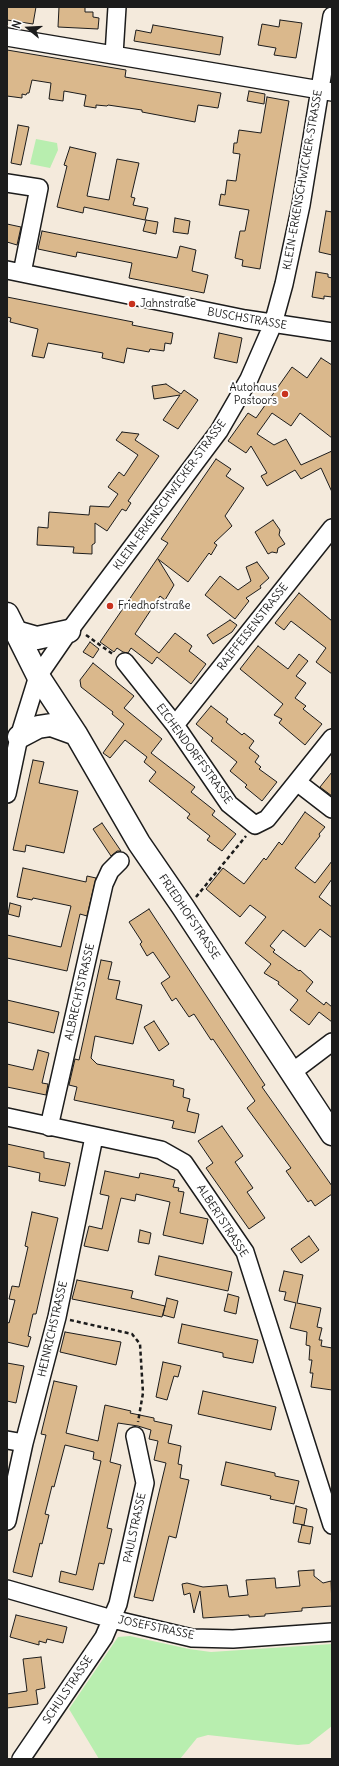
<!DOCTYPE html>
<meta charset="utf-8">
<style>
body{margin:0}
#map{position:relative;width:339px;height:1766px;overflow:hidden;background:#f4eadc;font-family:Delius,sans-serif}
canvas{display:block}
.frame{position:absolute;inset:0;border:8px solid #1c1c1c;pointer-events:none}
.north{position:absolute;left:8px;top:8px;width:40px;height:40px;-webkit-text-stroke:3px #fff;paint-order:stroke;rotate:288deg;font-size:11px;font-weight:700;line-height:16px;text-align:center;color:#1c1c1c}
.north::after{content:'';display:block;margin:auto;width:14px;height:18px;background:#1c1c1c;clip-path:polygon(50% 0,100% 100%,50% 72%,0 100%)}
</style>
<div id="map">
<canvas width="339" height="1766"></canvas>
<div class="frame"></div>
<div class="north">N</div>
</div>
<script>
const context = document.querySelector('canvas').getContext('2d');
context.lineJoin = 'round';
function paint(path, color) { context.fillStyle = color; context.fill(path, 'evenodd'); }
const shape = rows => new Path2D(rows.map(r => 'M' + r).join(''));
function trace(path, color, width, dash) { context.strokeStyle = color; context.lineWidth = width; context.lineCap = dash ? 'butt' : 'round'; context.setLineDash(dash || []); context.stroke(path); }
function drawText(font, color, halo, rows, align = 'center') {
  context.font = font + ' Delius,sans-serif'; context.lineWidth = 4; context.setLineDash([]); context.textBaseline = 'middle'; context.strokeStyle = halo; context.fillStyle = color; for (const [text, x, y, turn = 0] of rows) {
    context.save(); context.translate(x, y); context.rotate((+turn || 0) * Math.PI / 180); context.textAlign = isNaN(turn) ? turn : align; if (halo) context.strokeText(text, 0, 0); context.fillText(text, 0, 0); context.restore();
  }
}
const green = shape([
 [36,139,57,143,58,150,50,168,30,164],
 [130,1636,189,1649,211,1652,332,1644,332,1726,309,1744,298,1745,208,1735,197,1738,180,1759,99,1759,69,1709,118,1637]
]);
const building = shape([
 [7,7,36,7,33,24,7,20,7,7],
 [59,7,85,7,85,12,93,12,93,17,99,18,98,29,58,27,59,7],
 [280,20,302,23,296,58,274,55,276,48,258,45,262,24,279,27,280,20],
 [153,25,223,37,220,55,134,41,136,30,151,33,153,25],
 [7,50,126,70,125,77,221,93,218,108,198,105,195,122,142,112,142,110,108,105,107,106,96,105,96,108,84,106,86,95,64,91,63,101,49,99,51,83,32,80,29,93,27,93,26,95,22,94,22,98,7,96,7,50],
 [249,91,265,94,264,104,247,101,249,91],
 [267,97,289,101,260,269,242,266,243,260,235,258,240,231,245,231,249,210,219,205,221,194,225,195,227,180,236,181,240,154,233,153,234,143,237,143,239,130,261,133,267,97],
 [18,125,29,127,21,165,11,163,18,125],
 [70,147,96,153,87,196,109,200,117,159,139,163,131,197,135,198,133,205,148,208,145,220,84,207,83,213,57,207,67,166,64,165,70,147],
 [326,211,332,212,332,255,319,252,326,211],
 [175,218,190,221,188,234,173,232,175,218],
 [146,220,158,222,156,234,143,231,146,220],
 [7,224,21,227,17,245,7,242,7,224],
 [42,231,177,258,180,246,196,250,192,271,208,275,204,293,129,278,132,263,77,252,76,257,38,249,42,231],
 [316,272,328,274,328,277,332,278,332,297,324,296,324,299,312,297,316,272],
 [7,297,133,322,132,325,173,333,171,344,165,343,164,351,150,349,149,352,127,348,124,363,102,358,103,353,48,343,44,358,32,356,38,329,10,322,11,318,7,317,7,297],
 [219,333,242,338,237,363,214,358,219,333],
 [321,358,332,365,332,438,300,413,291,426,272,413,257,434,274,445,286,439,301,465,332,451,332,492,321,468,301,479,295,470,267,486,261,476,267,473,251,446,246,453,228,441,248,413,256,418,292,367,307,378,321,358],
 [166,384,181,394,184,390,198,400,178,429,163,420,180,395,154,399,152,386,166,384],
 [122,432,139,434,135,440,159,456,128,501,131,503,126,511,122,509,107,531,95,523,95,543,92,545,92,554,73,553,74,547,37,545,38,527,48,528,49,512,89,515,90,506,109,507,118,494,108,487,119,472,124,476,138,455,116,440,122,432],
 [216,459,231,469,226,476,244,488,225,516,232,526,214,543,217,545,211,555,209,553,188,582,158,559,174,585,165,600,160,596,135,634,159,653,175,633,192,646,189,651,206,664,191,684,157,657,152,664,131,648,128,653,123,652,117,648,114,652,100,642,168,543,161,539,216,459],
 [273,520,280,530,279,535,285,544,278,548,277,553,272,552,268,554,255,532,273,520],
 [257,562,269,578,260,586,261,588,246,598,249,601,235,619,205,595,220,576,238,590,251,581,246,567,257,562],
 [299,593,332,621,332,674,316,662,326,648,291,621,284,630,275,623,299,593],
 [230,620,237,625,232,632,213,644,207,635,230,620],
 [90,642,99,649,93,658,83,652,90,642],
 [258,646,288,669,299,654,308,661,296,676,306,683,295,698,306,706,303,709,322,724,305,745,279,723,282,719,274,715,283,704,240,669,258,646],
 [93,663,134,696,124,708,162,739,151,753,195,787,191,792,215,811,212,815,236,834,222,851,207,840,210,836,187,818,190,814,149,781,156,772,144,762,147,757,125,740,110,758,103,753,124,724,112,714,113,712,81,687,80,680,93,663],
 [211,706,228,719,226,722,242,735,244,733,254,741,249,748,259,756,255,762,261,767,259,769,277,782,262,801,245,787,247,785,230,771,237,762,211,741,213,738,196,724,211,706],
 [33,760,44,762,39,783,78,791,64,853,26,845,25,852,13,850,33,760],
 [332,772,332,796,320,787,332,772],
 [305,812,325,827,319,834,320,836,295,868,315,883,332,861,332,879,319,897,332,907,332,938,320,929,305,947,283,930,270,946,275,950,273,952,299,971,300,970,313,982,306,991,324,1005,326,1002,332,1007,332,1022,319,1012,309,1025,290,1010,298,1000,278,984,279,982,264,973,271,964,245,943,266,917,250,905,240,917,206,889,223,868,244,884,264,858,266,860,279,842,282,845,305,812],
 [102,823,121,851,117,851,111,856,93,829,102,823],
 [23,868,86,882,87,876,96,878,87,916,80,914,67,971,7,958,7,935,61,947,71,906,33,898,32,900,17,897,23,868],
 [10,903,21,906,19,917,8,914,10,903],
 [149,909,265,1085,262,1087,332,1186,332,1194,315,1206,311,1200,308,1202,286,1171,291,1168,247,1108,255,1101,213,1039,211,1040,194,1014,189,1017,176,998,172,1001,161,983,170,977,153,952,147,956,140,944,142,942,129,922,149,909],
 [101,960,112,962,108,979,120,981,116,999,142,1005,133,1044,95,1036,91,1058,97,1064,174,1080,173,1086,184,1089,183,1097,190,1099,187,1111,199,1114,195,1133,172,1128,174,1121,74,1100,77,1087,69,1085,75,1059,79,1060,101,960],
 [7,1000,59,1012,54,1033,7,1022,7,1000],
 [154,1021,169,1044,159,1051,144,1027,154,1021],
 [38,1050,49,1053,42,1083,48,1084,46,1095,7,1087,7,1064,33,1070,38,1050],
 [222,1126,243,1156,235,1162,253,1188,247,1192,265,1218,249,1229,206,1168,213,1163,198,1141,222,1126],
 [7,1144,44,1152,44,1158,70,1163,65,1186,39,1181,40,1173,7,1166,7,1144],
 [105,1171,139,1178,140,1173,175,1180,173,1187,179,1188,178,1191,184,1192,180,1213,208,1219,203,1244,163,1235,170,1202,136,1194,135,1201,121,1198,108,1251,84,1246,89,1226,102,1229,109,1196,100,1194,105,1171],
 [32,1212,58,1218,36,1314,33,1314,28,1336,31,1337,28,1347,7,1342,7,1322,9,1323,15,1300,9,1299,12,1286,19,1287,28,1247,25,1246,32,1212],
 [140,1230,151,1233,149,1244,138,1242,140,1230],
 [309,1236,319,1250,301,1263,291,1249,309,1236],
 [159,1256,232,1272,228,1291,155,1275,159,1256],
 [284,1271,303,1275,297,1303,321,1308,317,1327,322,1328,319,1340,322,1340,321,1346,332,1348,332,1390,311,1387,313,1373,310,1373,312,1360,309,1360,310,1346,306,1345,307,1332,290,1328,296,1303,284,1300,286,1292,279,1291,284,1271],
 [77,1280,133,1291,131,1298,165,1306,162,1317,72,1299,77,1280],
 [228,1294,239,1297,236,1314,224,1311,228,1294],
 [167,1298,178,1301,174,1318,163,1315,167,1298],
 [182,1324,258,1340,253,1363,223,1357,223,1353,178,1343,182,1324],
 [65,1332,121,1342,116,1365,60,1352,65,1332],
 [163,1362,181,1366,178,1377,174,1376,167,1400,156,1397,163,1362],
 [7,1363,24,1366,16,1403,7,1401,7,1363],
 [54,1381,77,1386,66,1433,98,1441,105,1405,131,1411,130,1413,154,1418,154,1421,172,1425,168,1443,181,1446,178,1464,182,1465,180,1478,189,1480,176,1538,169,1536,153,1601,134,1597,166,1463,154,1460,158,1441,149,1439,151,1430,138,1426,118,1423,110,1462,121,1465,107,1528,112,1529,104,1564,99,1563,93,1590,59,1582,61,1571,76,1575,101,1461,93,1459,94,1452,65,1445,54,1487,52,1486,45,1514,49,1515,42,1544,40,1543,32,1577,13,1572,46,1435,41,1434,54,1381],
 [203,1391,276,1407,271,1430,198,1414,203,1391],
 [226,1462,275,1473,275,1476,299,1481,294,1504,270,1499,271,1496,221,1485,226,1462],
 [296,1506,307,1509,304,1525,293,1523,296,1506],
 [302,1525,313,1527,310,1544,298,1542,302,1525],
 [314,1570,314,1576,323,1583,331,1581,332,1606,302,1608,302,1611,265,1614,265,1616,249,1617,249,1615,203,1618,200,1591,194,1613,190,1593,184,1595,182,1584,187,1583,203,1587,227,1585,229,1597,248,1595,246,1580,275,1578,276,1588,300,1586,298,1571,314,1570],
 [16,1615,67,1627,63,1643,47,1639,46,1643,39,1641,39,1645,10,1637,16,1615],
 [41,1657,45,1688,36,1690,38,1704,7,1708,7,1694,27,1691,23,1659,41,1657]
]);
const path = shape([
 [86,635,114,655],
 [196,897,246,836],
 [70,1320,132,1334,140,1344,143,1393,138,1422]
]);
const minor = shape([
 [7,37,332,92],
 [114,55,117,7],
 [7,183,39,188,22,273],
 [7,270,245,319,332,332],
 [125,662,175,725,229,804,255,825,267,819,332,738],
 [175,725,332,528],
 [297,782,332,809],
 [7,794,19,737,38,676,69,631,219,431,249,379,273,324,284,284,301,205,332,16],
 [291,1073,332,1042],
 [7,1117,161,1150,184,1163,245,1252,332,1525],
 [49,1127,104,884,110,871,120,861],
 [7,1440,24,1443],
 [7,1521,24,1443,57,1317,94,1137],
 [7,1589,112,1619,192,1638,233,1639,332,1632],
 [21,1759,104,1637,118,1604,145,1483,135,1436]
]);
const major = shape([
 [7,614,38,676,76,734,139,843,183,907,332,1134],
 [16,632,37,638,69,631],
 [19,737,38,727,51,725,76,734]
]);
const markers = [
 [132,304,4,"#c8321e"],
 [285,394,4,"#c8321e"],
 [110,606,4,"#c8321e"]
];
const streetNames = [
 ["KLEIN-ERKENSCHWICKER-STRASSE",303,180,-80],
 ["BUSCHSTRASSE",247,319,10],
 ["KLEIN-ERKENSCHWICKER-STRASSE",170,495,-54],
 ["RAIFFEISENSTRASSE",253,627,-52],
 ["EICHENDORFFSTRASSE",194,754,54],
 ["FRIEDHOFSTRASSE",189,917,56],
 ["ALBRECHTSTRASSE",80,992,-77],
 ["ALBERTSTRASSE",222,1221,57],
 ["HEINRICHSTRASSE",53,1329,-77],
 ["PAULSTRASSE",135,1528,-78],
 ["JOSEFSTRASSE",156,1628,12],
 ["SCHULSTRASSE",68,1690,-56]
];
const poiNames = [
 ["Jahnstraße",140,304],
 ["Autohaus",277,388,"right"],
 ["Pastoors",277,401,"right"],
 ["Friedhofstraße",118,606]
];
paint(green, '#b8eeaf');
paint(building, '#dab88c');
trace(building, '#1c1c1c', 1);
trace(minor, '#1c1c1c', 20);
trace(major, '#1c1c1c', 25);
trace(path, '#1c1c1c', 2.5, [4, 3]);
trace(minor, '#fff', 17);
trace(major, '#fff', 22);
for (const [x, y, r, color] of markers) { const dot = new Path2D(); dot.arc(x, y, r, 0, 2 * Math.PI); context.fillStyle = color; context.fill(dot); trace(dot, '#fff', 1.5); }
drawText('11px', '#1c1c1c', '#fff', streetNames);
drawText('11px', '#1c1c1c', '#fff', poiNames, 'left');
</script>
